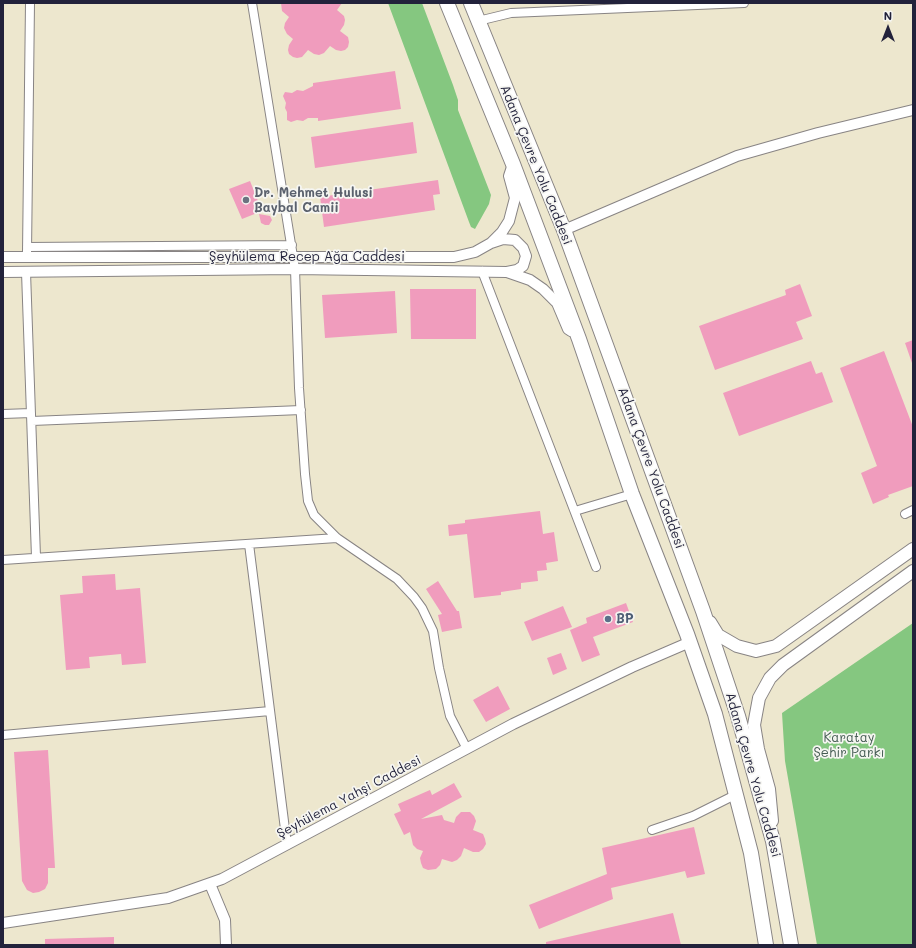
<!DOCTYPE html>
<meta charset="utf-8">
<style>
body{margin:0}
#map{position:relative;width:916px;height:948px;overflow:hidden;background:#ede7ce;font-family:Mali,sans-serif}
canvas{display:block}
.frame{position:absolute;inset:0;border:4px solid #22223b;pointer-events:none}
.north{position:absolute;left:868px;top:8px;width:40px;height:40px;-webkit-text-stroke:3px #f6f6f2;paint-order:stroke;rotate:0deg;font-size:11px;font-weight:700;line-height:16px;text-align:center;color:#22223b}
.north::after{content:'';display:block;margin:auto;width:14px;height:18px;background:#22223b;clip-path:polygon(50% 0,100% 100%,50% 72%,0 100%)}
</style>
<div id="map">
<canvas width="916" height="948"></canvas>
<div class="frame"></div>
<div class="north">N</div>
</div>
<script>
const context = document.querySelector('canvas').getContext('2d');
context.lineJoin = 'round';
function paint(path, color) { context.fillStyle = color; context.fill(path, 'evenodd'); }
const shape = rows => new Path2D(rows.map(r => 'M' + r).join(''));
function trace(path, color, width, dash) { context.strokeStyle = color; context.lineWidth = width; context.lineCap = dash ? 'butt' : 'round'; context.setLineDash(dash || []); context.stroke(path); }
function drawText(font, color, halo, rows, align = 'center') {
  context.font = font + ' Mali,sans-serif'; context.lineWidth = 3.5; context.setLineDash([]); context.textBaseline = 'middle'; context.strokeStyle = halo; context.fillStyle = color; for (const [text, x, y, turn = 0] of rows) {
    context.save(); context.translate(x, y); context.rotate((+turn || 0) * Math.PI / 180); context.textAlign = isNaN(turn) ? turn : align; if (halo) context.strokeText(text, 0, 0); context.fillText(text, 0, 0); context.restore();
  }
}
const green = shape([
 [388,3,422,3,453,85,458,100,458,110,491,195,489,204,475,229,471,227,469,222],
 [913,623,913,945,817,945,785,761,782,713]
]);
const building = shape([
 [281,3,342,3,337,10,344,16,345,20,344,25,340,31,348,37,349,42,348,47,345,50,341,51,336,50,330,46,324,53,319,55,314,54,308,50,302,57,297,58,293,57,289,54,288,50,289,45,293,39,287,34,284,28,285,23,289,17,282,11],
 [395,71,401,109,318,121,318,118,308,118,303,121,297,120,291,122,287,120,287,112,285,108,286,103,283,96,285,92,292,93,297,90,303,91,313,86,313,83],
 [413,122,417,153,315,168,311,137],
 [438,180,440,194,433,195,435,210,324,227,320,197],
 [250,181,262,211,242,219,229,189],
 [259,214,270,216,272,220,269,225,265,225,261,223],
 [800,284,812,316,796,322,803,339,715,370,699,326,786,295,785,290],
 [410,289,476,289,476,339,411,339],
 [395,291,397,333,325,338,322,295],
 [913,340,913,363,912,363,905,343],
 [884,351,913,427,913,486,888,495,889,497,873,504,861,473,877,466,840,368],
 [811,361,816,374,822,372,833,402,739,436,723,393],
 [540,511,543,534,554,532,558,561,546,563,547,570,537,571,538,581,521,583,521,589,501,592,501,595,474,598,467,534,449,536,448,525,465,523,465,520],
 [115,574,116,590,140,588,146,663,122,665,121,654,89,657,90,668,66,670,60,595,83,593,82,576],
 [438,581,457,611,459,611,462,628,442,632,438,615,442,614,426,589],
 [626,603,633,622,593,637,600,655,582,662,570,630,587,623,586,618],
 [563,606,572,627,532,641,524,622],
 [561,653,567,669,553,675,547,658],
 [498,686,510,709,486,722,473,700],
 [48,750,55,868,48,868,48,883,45,889,39,892,33,893,27,890,22,881,14,752],
 [454,783,462,797,421,819,442,815,444,820,454,823,456,817,461,812,470,812,474,816,476,821,473,830,483,834,485,839,486,844,483,849,479,852,473,852,464,848,461,856,457,860,452,862,442,859,440,865,436,869,428,870,423,868,421,863,420,858,423,851,417,849,413,845,410,832,404,835,394,814,401,811,398,804,430,790,432,795],
 [694,827,705,874,687,878,685,871,611,888,613,899,539,929,529,905,607,874,602,848],
 [673,913,681,945,546,945,546,942],
 [114,937,114,945,45,945,45,939]
]);
const minor = shape([
 [252,3,295,269,299,388,305,474,308,501,314,515,337,538,397,579,414,597,422,608,433,631,439,668,450,716,467,749],
 [478,21,511,13,744,3],
 [27,247,292,245],
 [27,252,30,3],
 [482,271,596,567],
 [26,272,36,557],
 [3,414,31,413],
 [32,421,301,410],
 [575,511,632,494],
 [905,514,913,510],
 [249,544,287,845],
 [3,560,337,538],
 [3,735,270,711],
 [652,830,693,816,737,794]
]);
const tertiary = shape([
 [564,230,737,156,818,133,913,110],
 [491,243,503,239,515,240,523,248,526,256,523,266,517,270,507,272],
 [3,257,454,257,475,252,491,243,502,232,509,221,515,198,509,176,513,164],
 [3,272,295,269,507,272,530,280,543,289,557,303,568,329,571,331],
 [210,884,225,920,226,945],
 [3,923,168,898,222,879,513,724,632,667,690,642]
]);
const secondary = shape([
 [710,622,718,635,737,646,756,651,776,646,913,549],
 [772,821,769,789,758,749,754,725,759,698,770,678,783,665,913,571]
]);
const trunk = shape([
 [447,3,513,164,579,339,632,494,687,634,715,714,751,853,766,945],
 [471,3,564,230,703,611,738,716,773,841,791,945]
]);
const markers = [
 [246,200,4,"#6b7280"],
 [608,619,4,"#5c6f8a"]
];
const streetNames = [
 ["Adana Çevre Yolu Caddesi",536,165,68],
 ["Şeyhülema Recep Ağa Caddesi",307,257],
 ["Adana Çevre Yolu Caddesi",651,468,70],
 ["Adana Çevre Yolu Caddesi",753,775,74],
 ["Şeyhülema Yahşi Caddesi",349,797,-28]
];
const worshipNames = [
 ["Dr. Mehmet Hulusi",254,193],
 ["Baybal Camii",254,208]
];
const serviceNames = [
 ["BP",616,619]
];
const parkNames = [
 ["Karatay",849,738],
 ["Şehir Parkı",849,753]
];
paint(green, '#85c780');
paint(building, '#f09cbd');
trace(minor, '#888484', 10);
trace(tertiary, '#888484', 12);
trace(secondary, '#888484', 14);
trace(trunk, '#888484', 16);
trace(minor, '#fff', 8);
trace(tertiary, '#fff', 10);
trace(secondary, '#fff', 12);
trace(trunk, '#fff', 14);
for (const [x, y, r, color] of markers) { const dot = new Path2D(); dot.arc(x, y, r, 0, 2 * Math.PI); context.fillStyle = color; context.fill(dot); trace(dot, '#f6f6f2', 1.5); }
drawText('13px', '#22223b', '#f6f6f2', streetNames);
drawText('bold 13px', '#5b616d', '#f6f6f2', worshipNames, 'left');
drawText('bold 13px', '#4e5e75', '#f6f6f2', serviceNames, 'left');
drawText('13px', '#455c53', '#f6f6f2', parkNames);
</script>
